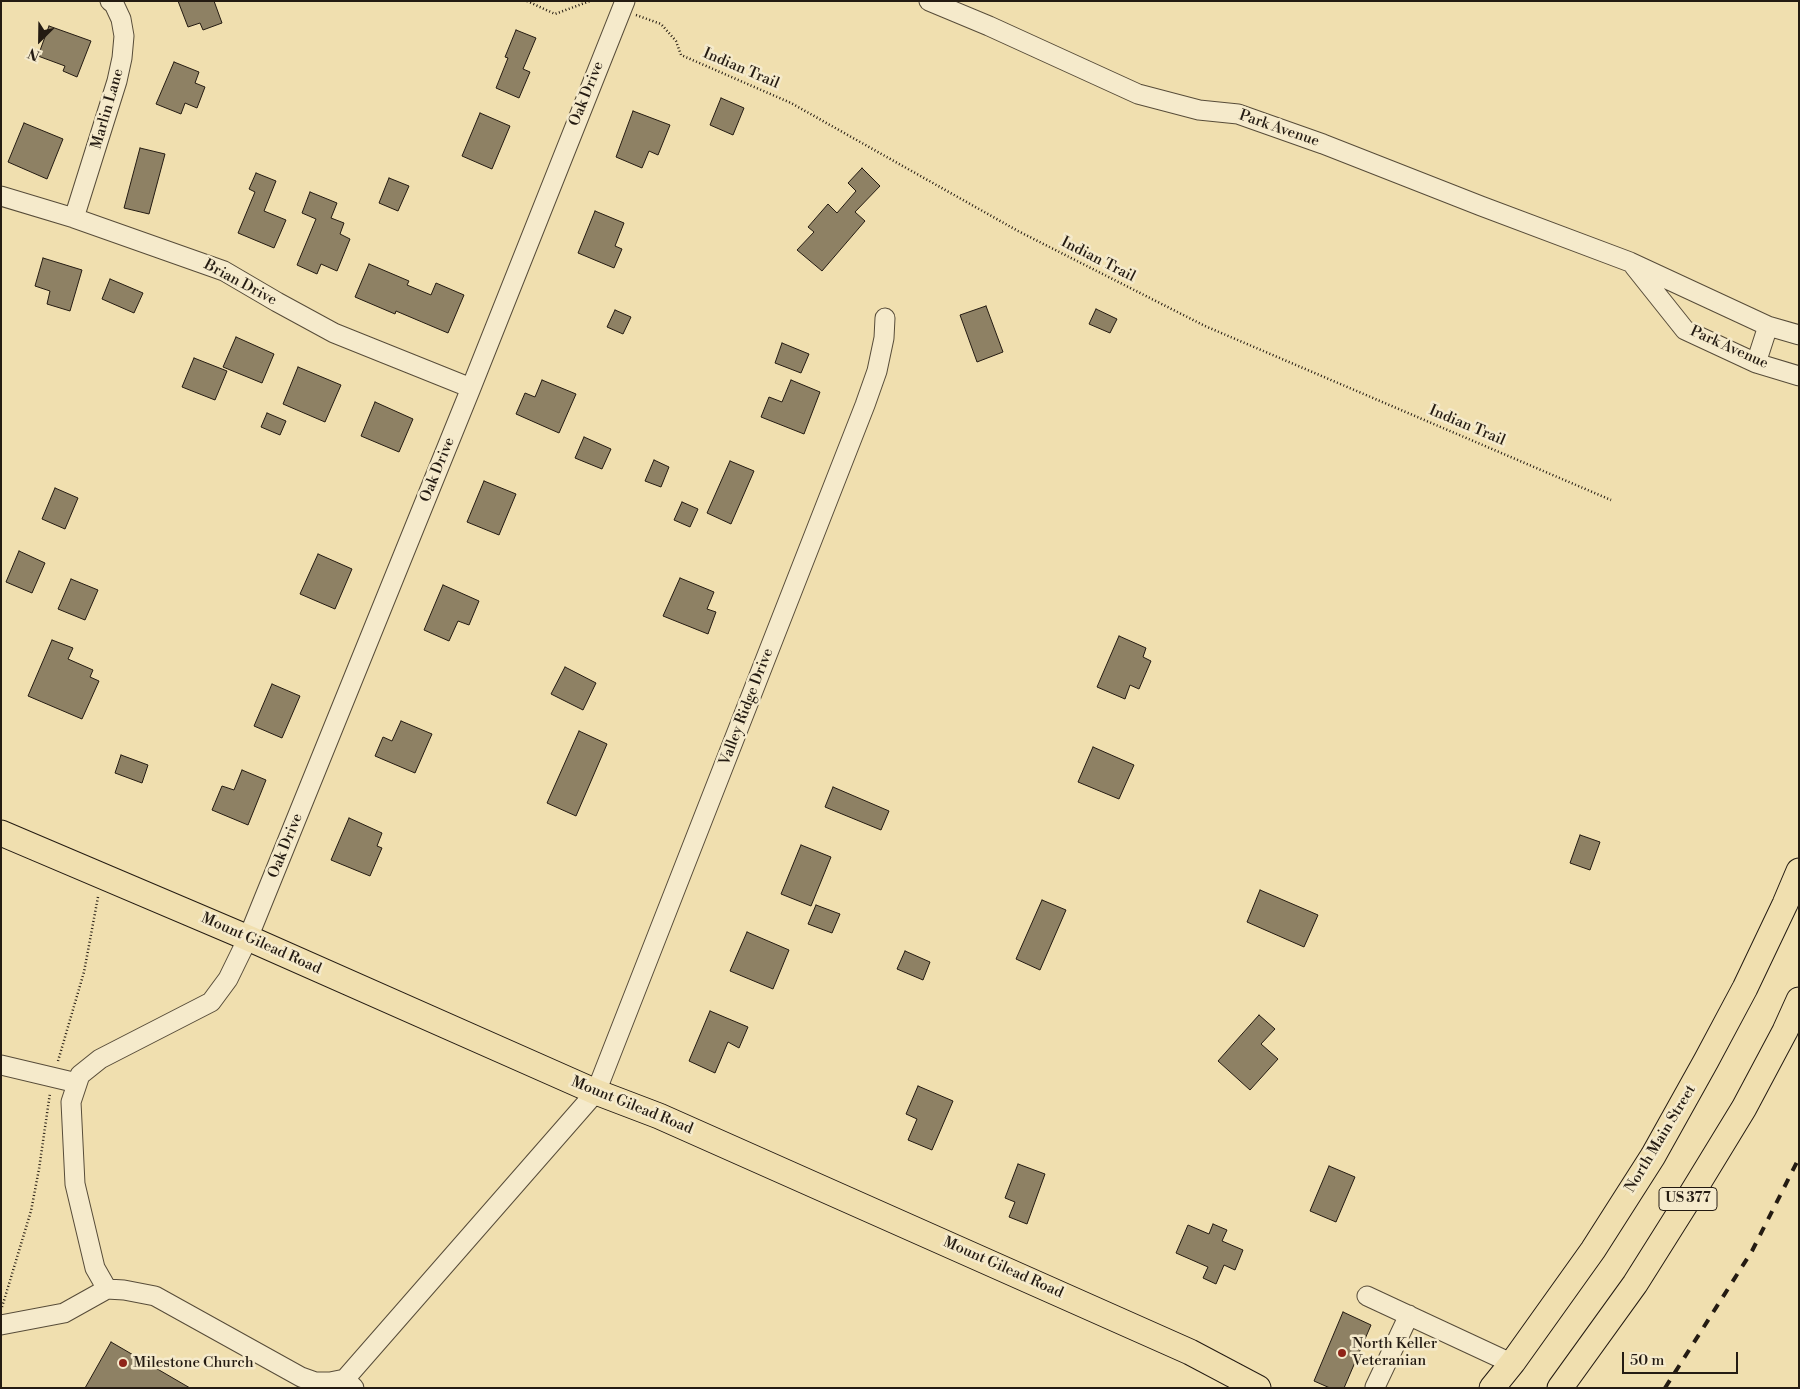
<!DOCTYPE html>
<style>
body{margin:0}
#map{position:relative;width:1800px;height:1389px;overflow:hidden;background:#f0dfaf;font-family:"Libre Bodoni",serif}
canvas{display:block}
.frame{position:absolute;inset:0;border:2px solid #241b12;pointer-events:none}
.north{position:absolute;left:15px;top:15px;width:50px;height:50px;-webkit-text-stroke:4px #f5eacb;paint-order:stroke;rotate:203deg;font-size:14px;font-weight:700;line-height:20px;text-align:center;color:#241b12}
.north::after{content:'';display:block;margin:auto;width:18px;height:22px;background:#241b12;clip-path:polygon(50% 0,100% 100%,50% 72%,0 100%)}
.scale{position:absolute;left:1622px;top:1352px;width:116px;height:22px;box-sizing:border-box;border:2px solid #241b12;border-top:0;padding-left:6px;font-size:15px;line-height:18px;white-space:nowrap;color:#241b12;-webkit-text-stroke:4px #f5eacb;paint-order:stroke}
</style>
<div id="map">
<canvas width="1800" height="1389"></canvas>
<div class="frame"></div>
<div class="north">N</div>
<div class="scale">50 m</div>
</div>
<script>
const context = document.querySelector('canvas').getContext('2d');
context.lineJoin = 'round';
function paint(path, color) { context.fillStyle = color; context.fill(path, 'evenodd'); }
const shape = rows => new Path2D(rows.map(r => 'M' + r).join(''));
function trace(path, color, width, dash) { context.strokeStyle = color; context.lineWidth = width; context.lineCap = dash ? 'butt' : 'round'; context.setLineDash(dash || []); context.stroke(path); }
function drawText(font, color, halo, rows, align = 'center') {
  context.font = font + ' "Libre Bodoni",serif'; context.lineWidth = 5; context.setLineDash([]); context.textBaseline = 'middle'; context.strokeStyle = halo; context.fillStyle = color; for (const [text, x, y, turn = 0] of rows) {
    context.save(); context.translate(x, y); context.rotate((+turn || 0) * Math.PI / 180); context.textAlign = isNaN(turn) ? turn : align; if (halo) context.strokeText(text, 0, 0); context.fillText(text, 0, 0); context.restore();
  }
}
const building = shape([
 [178,1,214,1,222,23,203,30,200,23,188,27,178,1],
 [49,26,91,41,77,77,63,71,65,66,38,56,49,26],
 [516,30,536,38,523,69,530,72,519,98,496,88,508,58,505,57,516,30],
 [174,62,199,72,195,83,205,87,197,108,185,103,181,114,156,104,174,62],
 [721,98,744,108,733,135,710,125,721,98],
 [633,111,670,125,658,155,649,151,642,168,616,157,633,111],
 [480,113,510,126,492,169,462,156,480,113],
 [24,123,63,139,47,179,8,162,24,123],
 [140,148,165,154,149,214,124,208,140,148],
 [862,168,880,186,855,212,865,221,822,271,797,250,814,232,808,227,828,204,837,213,856,191,848,183,862,168],
 [256,173,276,181,264,211,286,220,274,248,238,233,255,192,249,189,256,173],
 [389,178,409,186,398,211,379,203,389,178],
 [310,192,337,203,331,218,344,223,340,234,350,239,337,271,321,264,317,274,297,265,316,219,302,213,310,192],
 [595,211,624,223,615,246,622,249,614,268,578,253,595,211],
 [43,258,82,270,70,311,47,304,50,291,35,286,43,258],
 [369,264,409,281,407,285,431,295,436,283,464,295,448,333,396,311,395,314,355,297,369,264],
 [110,279,143,293,134,313,102,299,110,279],
 [986,306,1003,352,977,362,960,315,986,306],
 [1096,309,1117,319,1110,333,1089,324,1096,309],
 [615,310,631,317,623,334,607,327,615,310],
 [236,337,274,354,262,383,223,367,236,337],
 [782,343,809,354,801,373,775,363,782,343],
 [194,358,227,371,215,400,182,387,194,358],
 [298,367,341,385,325,422,283,404,298,367],
 [542,380,576,394,559,433,516,414,525,393,535,397,542,380],
 [791,380,820,392,804,434,761,417,769,397,782,402,791,380],
 [375,402,413,419,399,452,361,436,375,402],
 [267,413,286,421,280,435,261,427,267,413],
 [584,437,611,449,602,469,575,458,584,437],
 [654,460,669,467,661,487,645,481,654,460],
 [730,461,754,471,731,524,707,513,730,461],
 [484,481,516,494,499,535,467,522,484,481],
 [55,488,78,498,65,529,42,519,55,488],
 [682,502,698,509,690,527,674,520,682,502],
 [19,551,45,563,32,593,6,582,19,551],
 [318,554,352,569,335,609,300,594,318,554],
 [680,578,714,592,707,609,716,612,708,634,663,616,680,578],
 [71,579,98,590,85,620,58,609,71,579],
 [443,585,479,601,469,625,458,621,449,641,424,630,443,585],
 [1119,636,1146,648,1143,657,1151,661,1139,689,1130,685,1125,699,1097,687,1119,636],
 [52,640,73,648,68,659,93,670,90,677,99,681,82,719,28,696,52,640],
 [565,667,596,683,583,710,551,694,565,667],
 [272,684,300,696,282,738,254,726,272,684],
 [401,721,432,734,415,773,375,756,383,737,392,741,401,721],
 [579,731,607,744,576,816,547,803,579,731],
 [1093,747,1134,765,1119,799,1078,782,1093,747],
 [121,755,148,765,142,783,115,773,121,755],
 [242,770,266,780,248,825,212,810,222,786,234,790,242,770],
 [833,787,889,811,881,830,825,807,833,787],
 [349,818,382,833,377,846,382,848,370,876,331,860,349,818],
 [1580,835,1600,842,1590,870,1570,863,1580,835],
 [801,845,831,857,811,906,781,894,801,845],
 [1260,890,1318,915,1304,947,1247,922,1260,890],
 [1042,900,1066,910,1040,970,1016,959,1042,900],
 [816,905,840,914,832,933,808,924,816,905],
 [747,932,789,950,773,989,730,971,747,932],
 [905,951,930,962,923,980,897,969,905,951],
 [710,1011,748,1027,739,1048,728,1042,715,1073,689,1061,710,1011],
 [1259,1015,1275,1029,1261,1044,1278,1059,1250,1090,1218,1061,1259,1015],
 [918,1086,953,1101,932,1150,908,1140,917,1119,906,1114,918,1086],
 [1018,1164,1045,1174,1027,1224,1009,1217,1015,1202,1005,1198,1018,1164],
 [1329,1166,1355,1177,1336,1222,1310,1211,1329,1166],
 [1213,1224,1227,1230,1222,1241,1243,1250,1235,1270,1224,1265,1216,1284,1203,1278,1208,1267,1176,1253,1188,1225,1209,1234,1213,1224],
 [1343,1312,1371,1325,1344,1388,1330,1388,1314,1381,1343,1312],
 [111,1342,190,1388,85,1388,111,1342]
]);
const path = shape([
 [527,1,555,14,590,1],
 [636,15,661,24,676,41,681,55,791,103,1018,231,1205,326,1611,500],
 [58,1061,84,972,98,897],
 [2,1307,31,1211,39,1169,50,1093]
]);
const minor = shape([
 [929,1,989,26,1138,94,1199,110,1238,114,1323,144,1481,206,1630,262,1768,326,1799,335],
 [1,196,74,218,224,271,277,302,334,333,471,388],
 [74,218,117,81,122,58,124,36,121,19,114,4,110,1],
 [1634,266,1685,330,1756,363,1799,376],
 [1756,363,1768,326],
 [1,1065,77,1083],
 [1367,1296,1511,1363],
 [1,1325,64,1313,107,1289],
 [345,1379,330,1382,315,1382,301,1377,155,1296,124,1290,107,1289,95,1268,75,1184,71,1102,80,1075,100,1059,211,1002,228,979,248,938,471,388,625,1],
 [1375,1387,1409,1315],
 [354,1388,345,1379,596,1092,865,405,877,371,884,338,885,318]
]);
const major = shape([
 [1,833,248,938,596,1092,659,1116,1190,1352,1258,1388],
 [1492,1388,1513,1362,1593,1250,1653,1156,1706,1061,1745,988,1785,904,1799,871],
 [1560,1388,1635,1284,1686,1203,1744,1108,1785,1031,1799,1000]
]);
const rail = shape([
 [1665,1388,1752,1251,1799,1158]
]);
const markers = [
 [1342,1353,5,"#8f2418"],
 [123,1363,5,"#8f2418"]
];
const shields = [
 [1688,1199,58]
];
const shieldNames = [
 ["US 377",1688,1199]
];
const streetNames = [
 ["Indian Trail",741,69,23],
 ["Oak Drive",587,94,-68],
 ["Marlin Lane",108,109,-74],
 ["Park Avenue",1279,129,19],
 ["Indian Trail",1098,260,27],
 ["Brian Drive",240,283,28],
 ["Park Avenue",1729,348,24],
 ["Indian Trail",1467,426,23],
 ["Oak Drive",438,470,-68],
 ["Valley Ridge Drive",747,707,-69],
 ["Oak Drive",286,846,-68],
 ["Mount Gilead Road",261,944,24],
 ["Mount Gilead Road",632,1106,22],
 ["North Main Street",1661,1139,-59],
 ["Mount Gilead Road",1003,1268,24]
];
const poiNames = [
 ["North Keller",1352,1344],
 ["Veteranian",1352,1361],
 ["Milestone Church",133,1363]
];
paint(building, '#8e8164');
trace(building, '#241b12', 1);
trace(minor, '#574c39', 21);
trace(major, '#241b12', 27);
trace(path, '#241b12', 2.5, [1, 2.5]);
trace(minor, '#f5eacb', 19);
trace(major, '#f0dfaf', 25);
trace(rail, '#241b12', 4, [9, 9]);
for (const [x, y, r, color] of markers) { const dot = new Path2D(); dot.arc(x, y, r, 0, 2 * Math.PI); context.fillStyle = color; context.fill(dot); trace(dot, '#f5eacb', 2); }
for (const [x, y, w] of shields) { const box = new Path2D(); box.roundRect(x - w / 2, y - 11.5, w, 23, 4); context.fillStyle = '#f5eacb'; context.fill(box); trace(box, '#241b12', 1); }
drawText('bold 14px', '#241b12', null, shieldNames);
drawText('15px', '#241b12', '#f5eacb', streetNames);
drawText('15px', '#241b12', '#f5eacb', poiNames, 'left');
</script>
